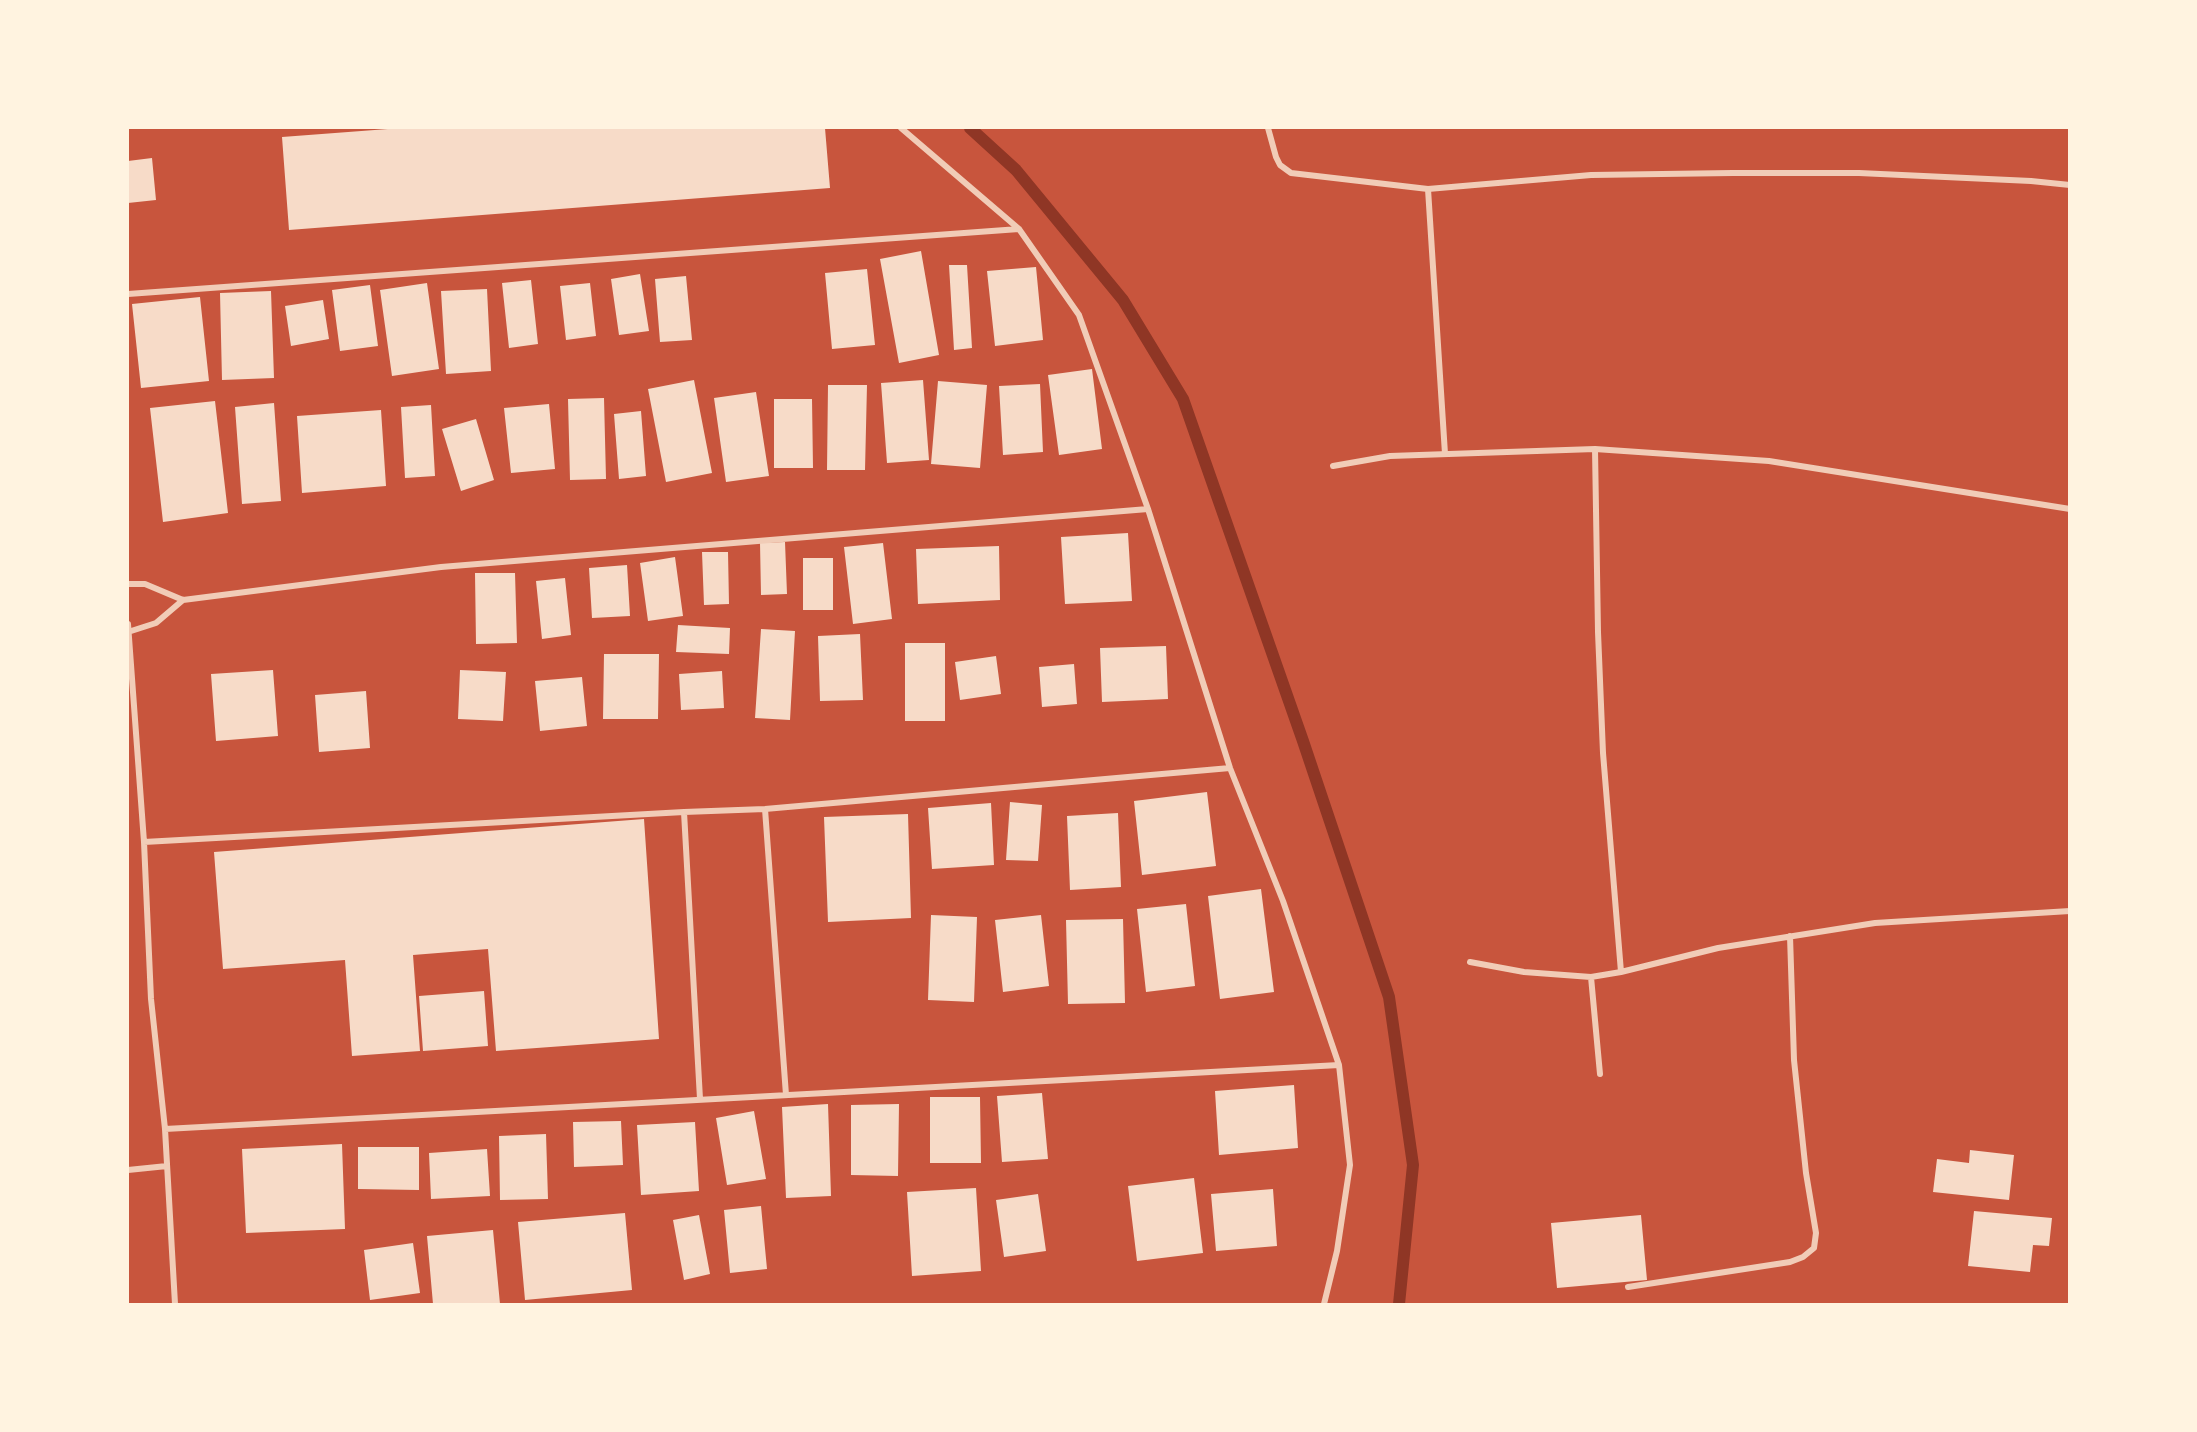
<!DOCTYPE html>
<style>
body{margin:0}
#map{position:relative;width:2197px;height:1432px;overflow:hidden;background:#c8553d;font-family:"Sofia Sans Condensed",sans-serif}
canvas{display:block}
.frame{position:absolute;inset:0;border:129px solid #fff3e0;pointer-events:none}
</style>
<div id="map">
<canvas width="2197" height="1432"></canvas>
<div class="frame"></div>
</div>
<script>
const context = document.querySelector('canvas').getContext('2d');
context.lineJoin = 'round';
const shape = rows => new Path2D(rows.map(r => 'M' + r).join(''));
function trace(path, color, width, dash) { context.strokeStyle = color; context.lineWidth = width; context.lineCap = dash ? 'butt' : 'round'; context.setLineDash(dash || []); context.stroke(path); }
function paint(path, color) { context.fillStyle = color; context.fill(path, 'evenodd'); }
const stream = shape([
 [970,128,1016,170,1123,300,1183,399,1303,741,1389,997,1413,1165,1399,1304]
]);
const building = shape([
 [401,128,825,128,830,188,289,230,282,137],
 [152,158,156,200,128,203,128,161],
 [921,251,939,355,899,363,880,259],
 [949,265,967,265,972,348,954,350],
 [1036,267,1043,340,995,346,987,271],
 [867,269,875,345,832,349,825,273],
 [640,274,649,331,619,335,611,279],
 [686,276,692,340,660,342,655,279],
 [531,280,538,344,509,348,502,283],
 [427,283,439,369,392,376,380,290],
 [590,283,596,336,566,340,560,286],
 [370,285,378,346,340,351,332,290],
 [487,289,491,371,446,374,441,291],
 [271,291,274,378,222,380,220,293],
 [200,297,209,381,141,388,132,304],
 [323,300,329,339,291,346,285,306],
 [1092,369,1102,449,1059,455,1048,375],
 [694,380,712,473,666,482,648,389],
 [923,380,929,460,887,463,881,383],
 [938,381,987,385,980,468,931,464],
 [1040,384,1043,452,1003,455,999,386],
 [828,385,867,385,865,470,827,470],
 [756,392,769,476,726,482,714,398],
 [604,398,606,479,570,480,568,399],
 [774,399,812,399,813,468,774,468],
 [215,401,228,513,163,522,150,408],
 [274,403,281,501,242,504,235,407],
 [549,404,555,469,511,473,504,408],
 [431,405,435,476,405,478,401,407],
 [381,410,386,486,302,493,297,416],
 [641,411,646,476,619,479,614,414],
 [476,419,494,480,461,491,442,429],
 [1128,533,1132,601,1065,604,1061,537],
 [785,542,787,594,761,595,760,543],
 [883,543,892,619,853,624,844,547],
 [999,546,1000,600,918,604,916,549],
 [702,552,728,552,729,604,704,605],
 [675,557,683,616,648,621,640,563],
 [803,558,833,558,833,610,803,610],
 [627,565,630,616,592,618,589,568],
 [475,573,515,573,517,643,476,644],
 [565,578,571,635,542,639,536,581],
 [678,625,730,628,729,654,676,652],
 [761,629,795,631,790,720,755,718],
 [860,634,863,700,820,701,818,636],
 [905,643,945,643,945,721,905,721],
 [1166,646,1168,699,1102,702,1100,648],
 [604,654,659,654,658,719,603,719],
 [996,656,1001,694,960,700,955,662],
 [1074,664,1077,704,1042,707,1039,667],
 [273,670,278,736,216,741,211,674],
 [460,670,506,672,503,721,458,719],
 [722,671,724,708,681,710,679,674],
 [582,677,587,726,540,731,535,681],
 [366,691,370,748,319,752,315,695],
 [1207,792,1216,866,1142,875,1134,801],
 [1010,802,1042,805,1038,861,1006,860],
 [991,803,994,865,932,869,928,808],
 [1118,813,1121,887,1070,890,1067,816],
 [908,814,911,918,828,922,824,817],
 [644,819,659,1039,496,1051,488,949,413,955,420,1051,352,1056,345,960,223,969,214,852],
 [1261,889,1274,992,1220,999,1208,896],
 [1186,904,1195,986,1146,992,1137,909],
 [931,915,977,917,974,1002,928,1000],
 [1041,915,1049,986,1003,992,995,920],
 [1123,919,1125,1003,1068,1004,1066,920],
 [484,991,488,1046,423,1051,419,996],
 [1294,1085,1298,1148,1219,1155,1215,1091],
 [1042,1093,1048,1159,1002,1162,997,1096],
 [930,1097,980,1097,981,1163,930,1163],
 [828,1104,831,1196,786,1198,782,1107],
 [899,1104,898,1176,851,1175,851,1105],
 [754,1111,766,1179,727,1185,716,1118],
 [621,1121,623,1165,574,1167,573,1122],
 [695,1122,699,1191,641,1195,637,1125],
 [546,1134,548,1199,500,1200,499,1136],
 [342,1144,345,1229,246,1233,242,1149],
 [358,1147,419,1147,419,1190,358,1189],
 [487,1149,490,1196,431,1199,429,1153],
 [1970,1150,2014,1155,2009,1200,1933,1192,1937,1159,1969,1163],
 [1194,1178,1203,1253,1137,1261,1128,1186],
 [976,1188,981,1271,912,1276,907,1192],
 [1273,1189,1277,1246,1216,1251,1211,1194],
 [1038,1194,1046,1251,1004,1257,996,1200],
 [761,1206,767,1269,730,1273,724,1210],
 [1974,1211,2052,1218,2049,1246,2033,1245,2030,1272,1968,1266],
 [625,1213,632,1290,525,1300,518,1222],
 [699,1215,710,1274,684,1280,673,1220],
 [1641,1215,1647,1280,1557,1288,1551,1223],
 [493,1230,500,1304,433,1304,427,1236],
 [413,1243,420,1293,370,1300,364,1250]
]);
const minor = shape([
 [901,128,1019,229,1079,315,1148,509,1230,768,1283,901,1339,1065,1350,1165,1337,1251,1324,1304],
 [1268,128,1276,157,1280,165,1291,173,1428,189,1591,175,1733,173,1859,173,2031,181,2070,185],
 [1428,189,1445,454],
 [128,294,1019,229],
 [1595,449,1598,632,1603,753,1621,972],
 [1333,466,1390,456,1595,449,1769,461,2070,509],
 [128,584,145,584,183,600,441,567,1148,509],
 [128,624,144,842,151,999,165,1129,175,1304],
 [128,632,156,623,183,600],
 [765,809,786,1095],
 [684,812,700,1099],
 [144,842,684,812,765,809,1230,768],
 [1470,962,1524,972,1591,977,1621,972,1718,948,1875,923,2070,911],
 [1591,977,1600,1074],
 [165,1129,1339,1065],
 [128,1170,167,1166],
 [1628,1287,1790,1262,1803,1257,1814,1248,1816,1233,1806,1173,1794,1060,1790,936]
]);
trace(stream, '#8f3625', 12);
paint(building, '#f7dbc8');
trace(minor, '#f1ccb7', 6);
</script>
